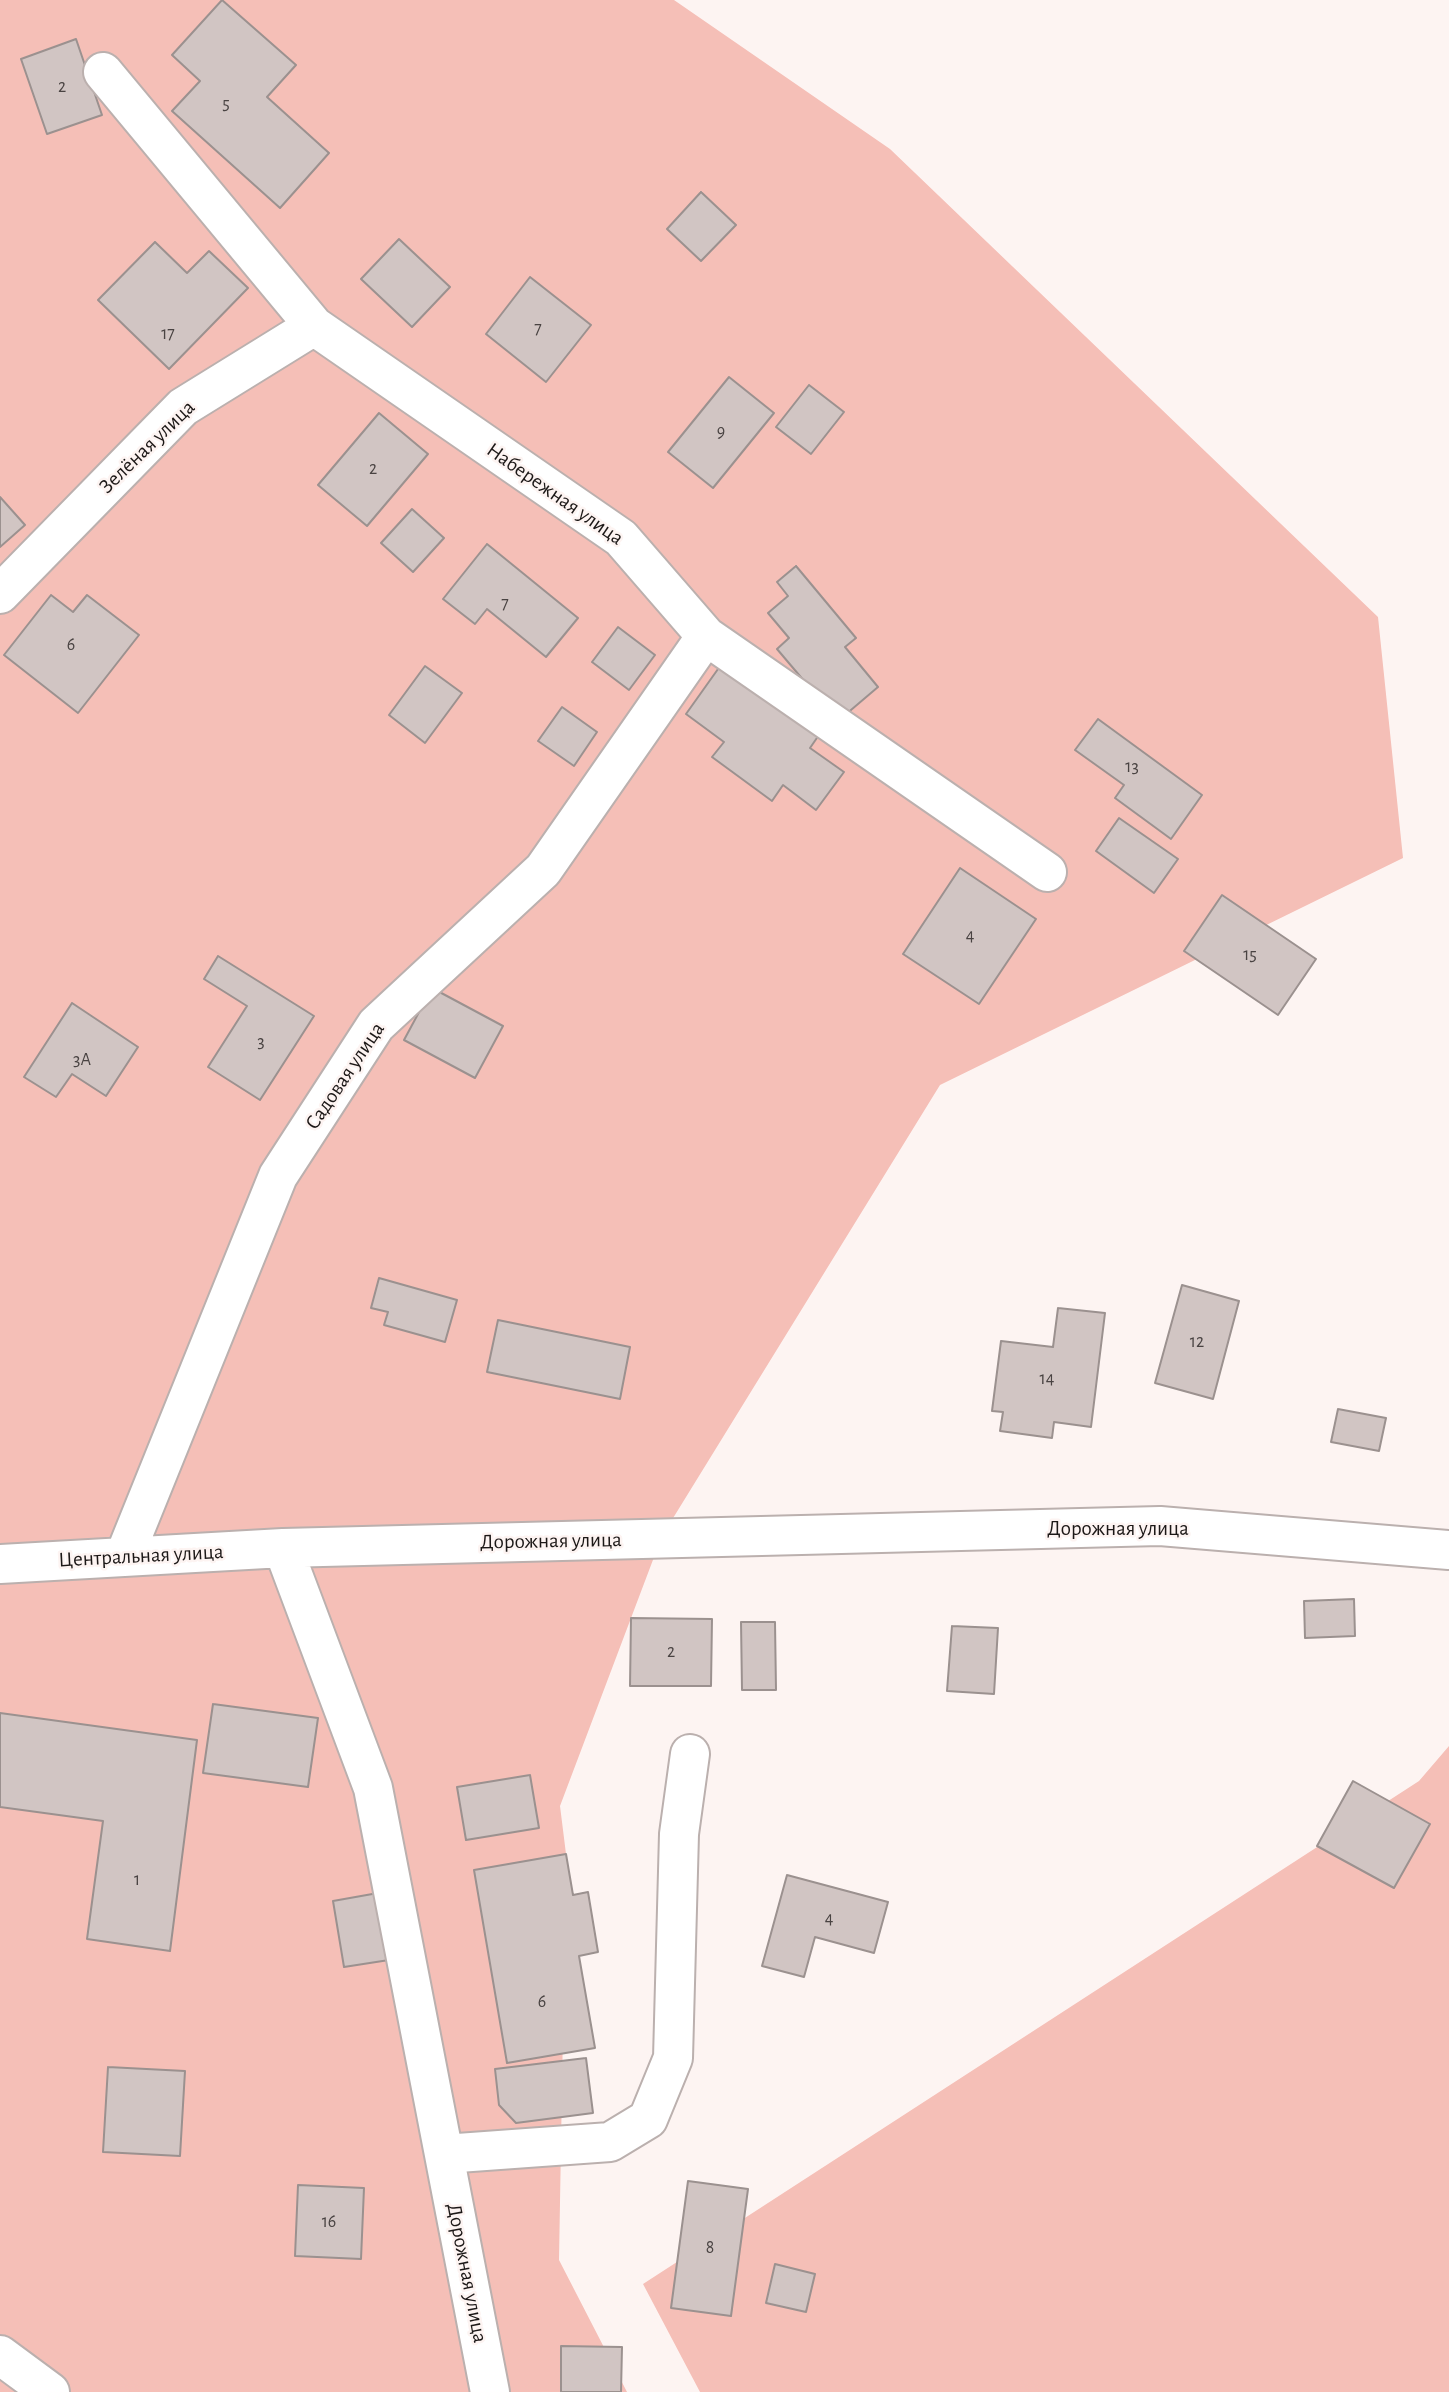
<!DOCTYPE html>
<meta charset="utf-8">
<style>
body{margin:0}
canvas{display:block;background:#fdf4f2}
</style>
<canvas width="1449" height="2392"></canvas>
<script>
const context = document.querySelector('canvas').getContext('2d');
context.lineJoin = 'round';
function paint(path, color) { context.fillStyle = color; context.fill(path, 'evenodd'); }
const shape = rows => new Path2D(rows.map(r => 'M' + r).join(''));
function trace(path, color, width, dash) { context.strokeStyle = color; context.lineWidth = width; context.lineCap = dash ? 'butt' : 'round'; context.setLineDash(dash || []); context.stroke(path); }
function drawText(font, color, halo, rows, align = 'center') {
  context.font = font + ' "Alegreya Sans",sans-serif'; context.lineWidth = 5; context.setLineDash([]); context.textBaseline = 'middle'; context.strokeStyle = halo; context.fillStyle = color; for (const [text, x, y, turn = 0] of rows) {
    context.save(); context.translate(x, y); context.rotate((+turn || 0) * Math.PI / 180); context.textAlign = isNaN(turn) ? turn : align; if (halo) context.strokeText(text, 0, 0); context.fillText(text, 0, 0); context.restore();
  }
}
const green = shape([
 [0,0,674,0,890,149,1378,617,1403,858,940,1085,662,1536,560,1806,566,1854,559,2260,627,2392,0,2392],
 [1449,1746,1449,2392,700,2392,643,2284,1419,1781]
]);
const building = shape([
 [222,0,296,65,267,97,329,153,280,208,172,111,200,81,172,55,222,0],
 [76,39,102,115,47,134,21,59,76,39],
 [701,192,736,225,701,261,667,229,701,192],
 [399,239,450,287,412,327,361,279,399,239],
 [155,242,187,273,209,251,248,288,169,369,98,300,155,242],
 [530,277,591,325,546,382,486,334,530,277],
 [729,377,774,413,713,488,668,452,729,377],
 [809,385,844,412,811,454,776,427,809,385],
 [379,413,428,454,367,526,318,485,379,413],
 [0,497,25,525,0,547,0,497],
 [412,509,444,538,413,572,381,543,412,509],
 [487,544,578,618,546,657,487,609,475,624,443,599,487,544],
 [796,566,856,638,845,647,878,687,838,721,777,649,789,638,768,613,788,596,777,582,796,566],
 [51,595,73,612,87,595,139,635,78,713,4,655,51,595],
 [618,627,655,655,629,690,592,662,618,627],
 [723,662,821,732,810,748,844,772,816,810,783,785,772,801,712,757,724,742,686,714,723,662],
 [425,666,462,693,425,743,389,715,425,666],
 [562,707,597,732,574,766,538,741,562,707],
 [1098,719,1202,795,1171,839,1115,798,1124,785,1075,750,1098,719],
 [1119,818,1178,859,1154,893,1096,851,1119,818],
 [960,868,1036,919,979,1004,903,954,960,868],
 [1222,895,1316,959,1278,1015,1184,951,1222,895],
 [218,956,314,1016,260,1100,208,1067,247,1006,204,979,218,956],
 [432,988,503,1026,475,1078,404,1040,432,988],
 [72,1003,138,1047,106,1096,72,1074,56,1097,24,1077,72,1003],
 [379,1278,457,1300,445,1342,384,1325,388,1312,371,1308,379,1278],
 [1182,1285,1239,1301,1213,1399,1155,1383,1182,1285],
 [1058,1308,1105,1313,1091,1427,1054,1422,1052,1438,1000,1431,1003,1412,992,1411,1001,1341,1053,1347,1058,1308],
 [498,1320,630,1347,620,1399,487,1372,498,1320],
 [1338,1409,1386,1418,1379,1451,1331,1442,1338,1409],
 [1354,1599,1355,1636,1305,1638,1304,1601,1354,1599],
 [631,1618,712,1619,711,1686,630,1686,631,1618],
 [741,1622,775,1622,776,1690,742,1690,741,1622],
 [952,1626,998,1628,994,1694,947,1691,952,1626],
 [213,1704,318,1718,308,1787,203,1773,213,1704],
 [0,1713,197,1740,170,1951,87,1939,103,1821,0,1807,0,1713],
 [530,1775,539,1828,466,1840,457,1787,530,1775],
 [1353,1781,1430,1824,1394,1888,1317,1846,1353,1781],
 [566,1854,573,1895,588,1892,598,1952,579,1956,595,2048,507,2063,474,1870,566,1854],
 [787,1875,888,1902,874,1953,815,1937,804,1977,762,1966,787,1875],
 [378,1893,389,1960,344,1967,333,1901,378,1893],
 [586,2058,593,2113,516,2123,499,2105,495,2069,586,2058],
 [108,2067,185,2071,180,2156,103,2152,108,2067],
 [688,2181,748,2189,731,2316,671,2308,688,2181],
 [298,2185,364,2188,361,2259,295,2256,298,2185],
 [775,2264,815,2274,806,2312,766,2303,775,2264],
 [561,2346,622,2347,621,2392,561,2392,561,2346]
]);
const minor = shape([
 [103,72,314,326,621,538,706,636,1047,872],
 [0,594,183,407,314,326],
 [283,1548,373,1788,490,2392],
 [124,1557,278,1176,376,1025,543,870,706,636],
 [0,1564,283,1548,1160,1526,1449,1550],
 [444,2154,610,2142,648,2119,673,2058,679,1834,690,1754],
 [0,2355,50,2392]
]);
const numberNames = [
 ["2",62,87],
 ["5",226,104],
 ["7",538,329],
 ["17",168,334],
 ["9",721,432],
 ["2",373,469],
 ["7",505,604],
 ["6",71,645],
 ["13",1132,767],
 ["4",970,936],
 ["15",1250,955],
 ["3",261,1042],
 ["3А",82,1060],
 ["12",1197,1342],
 ["14",1047,1379],
 ["2",671,1652],
 ["1",137,1880],
 ["4",829,1919],
 ["6",542,2002],
 ["16",329,2222],
 ["8",710,2248]
];
const streetNames = [
 ["Зелёная улица",147,447,-44],
 ["Набережная улица",555,494,35],
 ["Садовая улица",345,1076,-56],
 ["Дорожная улица",1118,1529],
 ["Дорожная улица",551,1541,-1],
 ["Центральная улица",141,1556,-3],
 ["Дорожная улица",467,2273,79]
];
paint(green, '#f5bfb7');
paint(building, '#d1c5c3');
trace(building, '#9b918f', 2);
trace(minor, '#bbb0ae', 42);
trace(minor, '#fff', 38);
drawText('18px', '#494342', null, numberNames);
drawText('21px', '#1c1817', '#fdf4f2', streetNames);
</script>
